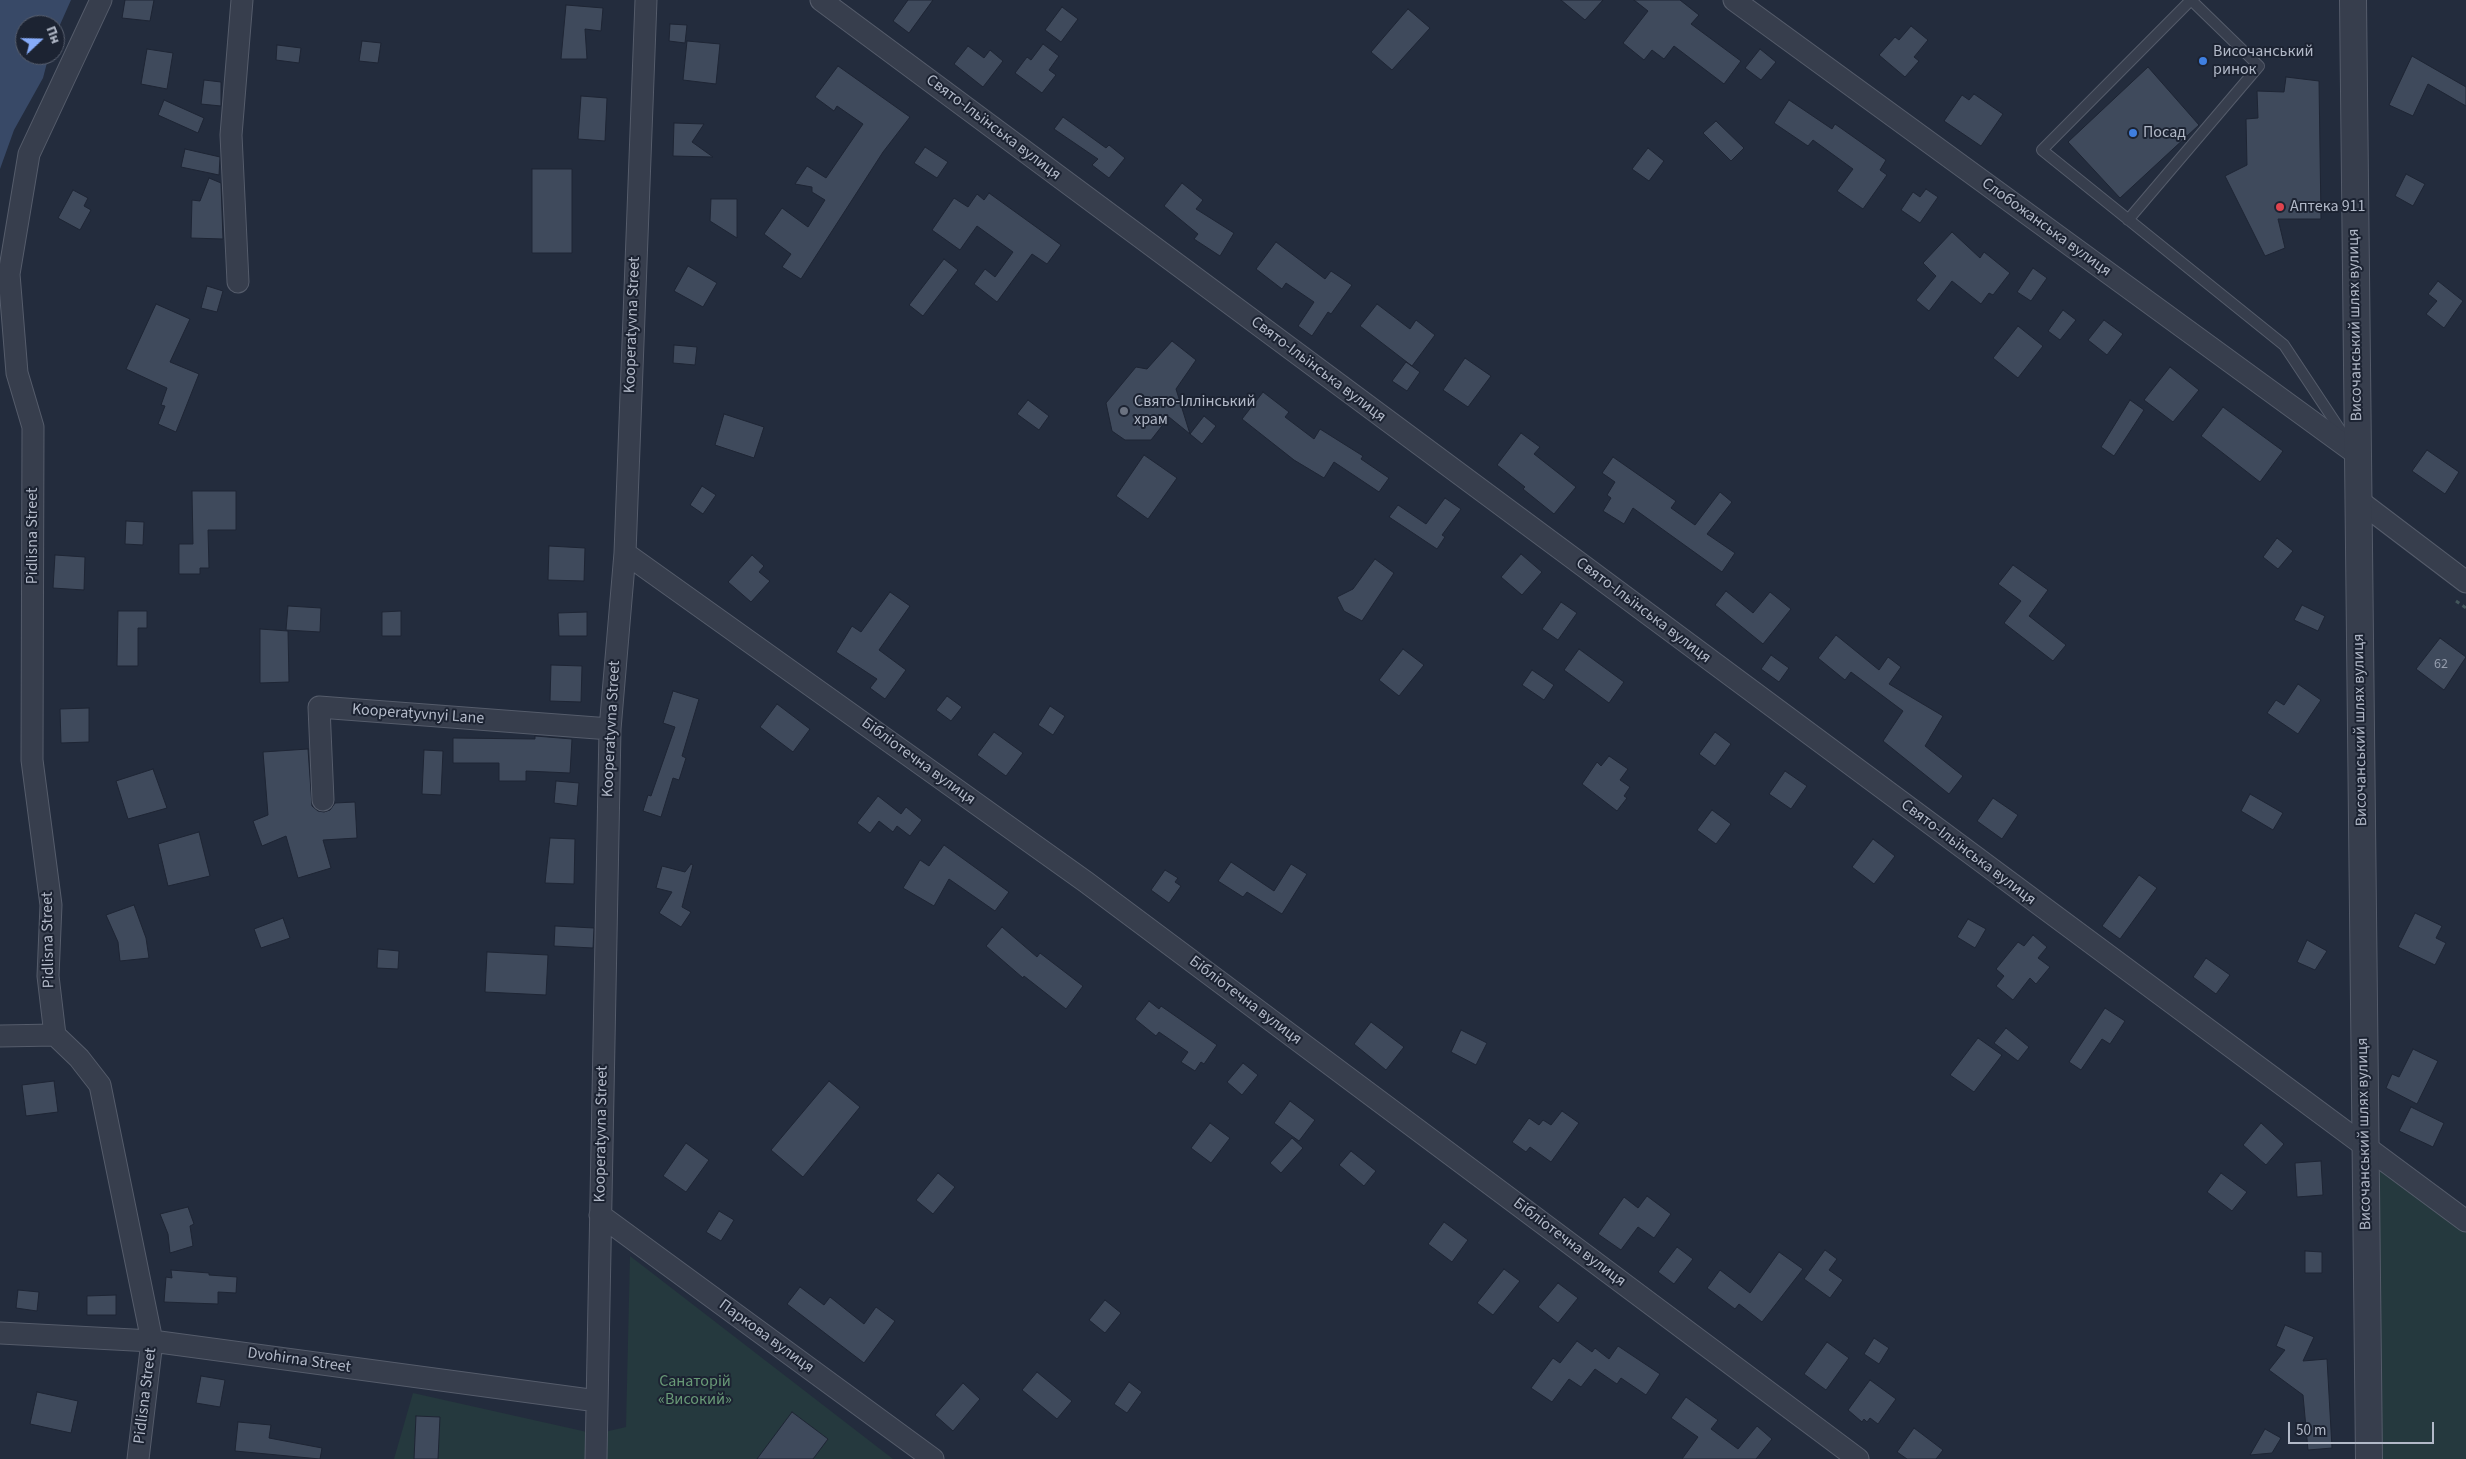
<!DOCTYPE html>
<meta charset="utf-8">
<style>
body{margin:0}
#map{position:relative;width:2466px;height:1459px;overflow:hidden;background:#232c3d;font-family:"Source Sans 3",sans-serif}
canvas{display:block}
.north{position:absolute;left:15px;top:15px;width:50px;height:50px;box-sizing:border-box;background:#1c2332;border:1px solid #585f6e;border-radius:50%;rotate:69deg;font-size:14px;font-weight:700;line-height:20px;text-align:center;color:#b2b9c8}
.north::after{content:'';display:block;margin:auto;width:18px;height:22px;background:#86abf9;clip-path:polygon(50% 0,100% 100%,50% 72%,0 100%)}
.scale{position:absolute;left:2288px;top:1422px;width:146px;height:22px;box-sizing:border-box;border:2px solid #b2b9c8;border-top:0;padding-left:6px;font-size:15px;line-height:18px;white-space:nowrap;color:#b2b9c8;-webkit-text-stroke:4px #1c2332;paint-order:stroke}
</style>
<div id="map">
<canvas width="2466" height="1459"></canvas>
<div class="north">Пн</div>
<div class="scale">50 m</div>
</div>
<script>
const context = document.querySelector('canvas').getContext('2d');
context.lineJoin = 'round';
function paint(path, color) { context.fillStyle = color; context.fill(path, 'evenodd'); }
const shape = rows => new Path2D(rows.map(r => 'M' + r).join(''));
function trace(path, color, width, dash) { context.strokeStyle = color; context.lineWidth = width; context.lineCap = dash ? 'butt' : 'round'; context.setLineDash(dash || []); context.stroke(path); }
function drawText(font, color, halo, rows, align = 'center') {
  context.font = font + ' "Source Sans 3",sans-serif'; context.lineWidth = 4; context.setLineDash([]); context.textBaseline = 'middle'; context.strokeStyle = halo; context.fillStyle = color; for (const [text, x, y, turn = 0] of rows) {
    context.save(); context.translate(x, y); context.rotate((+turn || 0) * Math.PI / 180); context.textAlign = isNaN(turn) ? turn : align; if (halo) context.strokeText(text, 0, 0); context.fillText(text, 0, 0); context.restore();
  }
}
const green = shape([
 [2365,1149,2466,1221,2466,1459,2369,1459],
 [630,1256,893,1459,394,1459,413,1393,596,1434,626,1427]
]);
const water = shape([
 [0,0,71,0,55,36,55,25,25,25,25,55,49,55,43,78,14,130,0,169]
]);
const building = shape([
 [125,0,154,0,150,21,122,18,125,0],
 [908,0,933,0,909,33,893,21,908,0],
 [1561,0,1603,0,1585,20,1561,0],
 [1634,0,1680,0,1699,15,1691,24,1741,61,1724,84,1674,46,1664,59,1652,50,1644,60,1623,43,1648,11,1634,0],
 [566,5,603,8,601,31,585,29,587,59,561,59,566,5],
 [1062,7,1078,19,1061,42,1045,30,1062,7],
 [1408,9,1430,28,1392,70,1371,52,1408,9],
 [670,24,687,25,685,43,669,41,670,24],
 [1911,26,1928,40,1914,57,1919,61,1905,77,1879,55,1895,37,1899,40,1911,26],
 [362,41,381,43,378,63,359,61,362,41],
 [687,41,720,44,716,84,683,80,687,41],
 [1043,44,1059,56,1049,70,1056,75,1042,93,1015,73,1027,57,1031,60,1043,44],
 [277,45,301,48,299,63,276,60,277,45],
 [968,46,984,58,990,50,1003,61,983,87,954,64,968,46],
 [147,49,173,53,167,89,141,84,147,49],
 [1760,49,1776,62,1761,80,1745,68,1760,49],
 [2412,56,2466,87,2466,106,2428,84,2413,116,2389,105,2412,56],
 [838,66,910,117,883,152,801,279,782,267,791,254,764,234,782,208,808,227,825,200,812,192,812,187,795,184,807,166,826,178,863,124,837,106,834,111,815,97,838,66],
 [2148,67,2199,125,2120,198,2068,142,2148,67],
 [2286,77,2319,81,2321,219,2278,219,2285,248,2265,256,2225,176,2247,165,2246,119,2258,118,2257,91,2284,92,2286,77],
 [204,80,221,82,221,106,201,104,204,80],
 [1974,94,2003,114,1981,146,1944,121,1962,95,1969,100,1974,94],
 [581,96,607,98,605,141,578,139,581,96],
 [164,100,204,118,198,133,158,115,164,100],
 [1789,100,1832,129,1835,124,1886,160,1880,170,1887,175,1863,209,1837,191,1853,169,1813,140,1808,146,1774,123,1789,100],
 [1063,117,1106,148,1109,145,1125,158,1109,178,1092,165,1098,159,1054,129,1063,117],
 [1716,121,1744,148,1731,161,1703,133,1716,121],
 [674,123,704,124,692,142,713,157,673,156,674,123],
 [925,147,948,162,937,178,914,163,925,147],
 [1648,148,1664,161,1649,181,1632,169,1648,148],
 [185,149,220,157,219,175,181,167,185,149],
 [532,169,572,169,572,253,532,253,532,169],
 [2406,174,2425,184,2413,206,2395,196,2406,174],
 [209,178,221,183,223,239,191,238,192,200,200,201,209,178],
 [1182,183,1203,200,1196,209,1234,233,1220,256,1194,239,1198,234,1164,206,1182,183],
 [1926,189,1938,197,1920,223,1901,210,1913,192,1920,197,1926,189],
 [73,190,88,198,84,206,91,210,80,230,58,218,73,190],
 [989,193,1061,245,1047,264,1032,254,997,302,974,284,985,269,995,277,1013,252,977,226,960,250,932,230,954,198,968,207,977,194,984,200,989,193],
 [711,199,737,199,737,238,710,221,711,199],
 [1952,232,1980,258,1984,252,2010,273,1993,295,1989,293,1981,304,1952,281,1929,311,1916,300,1936,276,1923,263,1952,232],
 [1276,242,1325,279,1331,271,1352,285,1331,314,1328,312,1312,336,1298,326,1314,302,1286,283,1282,289,1256,269,1276,242],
 [944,259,958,270,923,316,909,305,944,259],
 [688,266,717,283,703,307,674,291,688,266],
 [2033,268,2047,278,2031,301,2017,292,2033,268],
 [2438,281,2463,301,2444,328,2426,314,2437,301,2428,294,2438,281],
 [207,286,223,291,217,312,201,308,207,286],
 [156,304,190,319,170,362,199,374,176,432,158,424,165,406,161,405,167,388,126,369,156,304],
 [1377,304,1410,329,1416,320,1435,335,1412,366,1360,326,1377,304],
 [2063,310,2076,320,2060,340,2048,331,2063,310],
 [2104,320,2123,334,2107,355,2088,340,2104,320],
 [2018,326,2043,346,2018,378,1993,358,2018,326],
 [1172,341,1196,360,1176,389,1190,434,1169,417,1151,440,1125,440,1112,431,1106,403,1136,367,1147,369,1172,341],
 [674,345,697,347,695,365,673,363,674,345],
 [1465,358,1491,376,1468,407,1443,390,1465,358],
 [1406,362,1420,372,1407,391,1392,381,1406,362],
 [2170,367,2199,390,2173,422,2144,400,2170,367],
 [1263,392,1289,412,1285,417,1314,439,1320,429,1363,456,1361,459,1389,478,1379,492,1334,462,1324,478,1294,460,1242,419,1263,392],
 [1028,400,1049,416,1039,430,1017,414,1028,400],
 [2130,400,2144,410,2114,456,2101,447,2130,400],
 [2223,407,2283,451,2260,482,2201,436,2223,407],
 [724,414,764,427,754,458,715,445,724,414],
 [1204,416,1216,426,1202,444,1190,434,1204,416],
 [1521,433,1540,447,1534,454,1576,487,1554,514,1523,489,1525,487,1497,465,1521,433],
 [2427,450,2459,472,2445,494,2412,471,2427,450],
 [1144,455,1177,478,1148,519,1116,496,1144,455],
 [1613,457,1676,501,1671,508,1695,525,1720,492,1732,502,1707,534,1735,553,1722,572,1633,508,1624,524,1603,511,1611,498,1607,495,1615,482,1602,473,1613,457],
 [702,486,716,495,703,514,690,505,702,486],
 [192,491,236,491,236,530,208,530,209,568,200,568,200,574,179,574,179,544,193,544,192,491],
 [1445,498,1461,509,1442,535,1445,537,1437,549,1389,517,1398,505,1426,524,1445,498],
 [126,521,144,522,143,545,125,544,126,521],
 [2277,538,2293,551,2278,569,2263,557,2277,538],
 [549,546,585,548,584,581,548,580,549,546],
 [1521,554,1542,572,1522,595,1501,577,1521,554],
 [55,555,85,557,84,590,53,588,55,555],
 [752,555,764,566,759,572,770,581,751,602,728,582,752,555],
 [1375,559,1394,573,1362,621,1344,611,1337,597,1353,589,1375,559],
 [2013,565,2048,590,2029,616,2066,645,2053,661,2004,623,2021,601,1998,584,2013,565],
 [1726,591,1753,613,1770,592,1791,609,1763,644,1715,605,1726,591],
 [890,592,910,606,879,650,906,670,885,699,870,688,877,679,836,652,852,626,861,632,890,592],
 [1561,602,1577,613,1558,640,1542,629,1561,602],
 [2302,605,2325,616,2318,631,2294,620,2302,605],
 [288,606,321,608,320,632,286,630,288,606],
 [118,611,147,611,147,628,138,628,138,666,117,666,118,611],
 [401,611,401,636,382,636,382,612,401,611],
 [587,612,587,636,559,636,558,613,587,612],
 [260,629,288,631,289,682,260,683,260,629],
 [1836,635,1879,670,1888,657,1901,667,1889,684,1943,716,1925,746,1963,776,1949,794,1883,741,1903,711,1851,672,1845,680,1818,658,1836,635],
 [2440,638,2466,657,2444,690,2416,669,2440,638],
 [1403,649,1424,665,1399,696,1379,680,1403,649],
 [1579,649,1624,682,1609,703,1564,670,1579,649],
 [1771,655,1789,668,1779,682,1761,669,1771,655],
 [551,665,582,666,581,702,550,701,551,665],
 [1532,670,1554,685,1544,700,1522,685,1532,670],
 [2298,684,2321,700,2298,734,2267,713,2276,700,2284,705,2298,684],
 [673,691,699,699,682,756,686,758,679,780,673,778,661,817,643,811,648,795,651,796,675,727,663,723,673,691],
 [947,696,962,707,951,721,936,710,947,696],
 [777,704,810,729,793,752,760,727,777,704],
 [1050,706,1065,716,1053,735,1038,725,1050,706],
 [89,708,89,742,61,743,60,709,89,708],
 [994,732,1023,753,1006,776,977,755,994,732],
 [1715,732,1731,744,1715,766,1699,754,1715,732],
 [535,736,572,739,570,773,526,771,526,781,499,781,499,763,453,763,453,738,535,739,535,736],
 [308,749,312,806,318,811,324,812,330,810,335,803,355,802,357,838,323,840,331,868,298,878,286,836,262,846,253,821,268,815,263,752,308,749],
 [424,750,443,751,441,795,422,794,424,750],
 [1609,756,1628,769,1620,780,1630,787,1624,796,1627,798,1617,811,1582,784,1597,762,1601,766,1609,756],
 [153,769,167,808,128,819,116,781,153,769],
 [1785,771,1807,786,1791,809,1769,794,1785,771],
 [556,781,579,783,577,806,554,803,556,781],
 [2250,794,2283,813,2273,830,2241,811,2250,794],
 [878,796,901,814,906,807,922,820,910,836,897,826,893,832,879,821,870,833,857,823,878,796],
 [1993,798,2018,815,2002,839,1977,821,1993,798],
 [1712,810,1731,824,1716,844,1697,830,1712,810],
 [199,832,210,876,168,886,158,844,199,832],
 [550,838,575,839,574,884,545,883,550,838],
 [1873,839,1895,856,1874,884,1852,867,1873,839],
 [944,845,1009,892,995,911,949,879,934,906,903,888,920,860,929,866,944,845],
 [1231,862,1274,891,1291,864,1307,874,1282,914,1247,892,1243,897,1218,881,1231,862],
 [691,864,693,865,682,907,691,912,681,927,659,913,672,892,656,888,662,866,685,872,691,864],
 [1165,870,1178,878,1175,882,1181,886,1169,903,1151,890,1165,870],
 [2139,875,2157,888,2120,939,2102,926,2139,875],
 [134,905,146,938,149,958,120,961,118,942,106,915,134,905],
 [2415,913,2442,926,2436,938,2446,943,2435,965,2398,947,2415,913],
 [283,918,290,938,261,948,254,929,283,918],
 [1968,919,1986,929,1975,948,1957,937,1968,919],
 [555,926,594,928,593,948,554,946,555,926],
 [1002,927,1037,957,1040,953,1083,986,1066,1009,1024,976,1023,978,986,946,1002,927],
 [2033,935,2047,947,2038,958,2050,967,2036,984,2030,978,2013,1000,1996,986,2004,976,1996,969,2018,942,2024,946,2033,935],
 [2307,940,2327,951,2315,970,2297,962,2307,940],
 [378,949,399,951,398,969,377,968,378,949],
 [487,952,548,955,546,995,485,992,487,952],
 [2206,958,2230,975,2216,994,2193,977,2206,958],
 [1149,1001,1159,1009,1161,1006,1217,1045,1204,1064,1201,1062,1195,1071,1181,1062,1188,1052,1159,1032,1156,1036,1135,1019,1149,1001],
 [2105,1008,2125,1021,2110,1044,2102,1039,2081,1070,2069,1062,2105,1008],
 [1371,1022,1404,1047,1386,1070,1354,1044,1371,1022],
 [2006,1028,2029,1047,2018,1061,1994,1043,2006,1028],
 [1461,1030,1487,1043,1476,1065,1451,1052,1461,1030],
 [1978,1038,2002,1055,1974,1092,1950,1075,1978,1038],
 [2413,1049,2438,1061,2417,1104,2386,1088,2392,1074,2399,1077,2413,1049],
 [1243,1063,1258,1075,1242,1095,1227,1082,1243,1063],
 [54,1081,58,1112,26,1116,22,1085,54,1081],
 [829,1081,860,1107,803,1177,771,1150,829,1081],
 [1290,1101,1315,1120,1299,1141,1274,1123,1290,1101],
 [2411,1107,2444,1123,2433,1147,2399,1131,2411,1107],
 [1562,1111,1579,1123,1551,1162,1530,1147,1526,1152,1512,1142,1529,1118,1539,1125,1543,1120,1551,1125,1562,1111],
 [1210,1123,1230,1138,1211,1163,1191,1148,1210,1123],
 [2261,1123,2284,1144,2266,1165,2243,1145,2261,1123],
 [1292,1138,1303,1148,1281,1173,1270,1163,1292,1138],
 [686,1143,709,1160,686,1192,663,1176,686,1143],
 [1351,1151,1376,1171,1364,1186,1339,1165,1351,1151],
 [2321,1161,2323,1195,2297,1197,2295,1163,2321,1161],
 [938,1173,955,1187,933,1214,916,1200,938,1173],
 [2221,1173,2247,1192,2232,1211,2207,1192,2221,1173],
 [1647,1196,1671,1214,1654,1238,1638,1227,1621,1250,1598,1234,1624,1197,1638,1208,1647,1196],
 [188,1207,194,1224,190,1226,193,1246,170,1253,168,1234,160,1214,188,1207],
 [719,1211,734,1220,721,1241,706,1232,719,1211],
 [1444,1222,1468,1240,1452,1262,1428,1244,1444,1222],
 [1677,1247,1693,1259,1674,1284,1658,1272,1677,1247],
 [1825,1250,1837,1259,1829,1270,1843,1280,1830,1298,1804,1279,1825,1250],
 [2305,1251,2322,1252,2322,1273,2305,1273,2305,1251],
 [1779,1252,1803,1269,1762,1322,1739,1304,1735,1309,1707,1288,1720,1270,1750,1293,1779,1252],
 [1504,1269,1520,1281,1493,1315,1477,1303,1504,1269],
 [171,1270,209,1273,209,1275,237,1277,236,1293,218,1292,218,1304,164,1302,166,1277,172,1278,171,1270],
 [1558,1283,1578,1298,1558,1323,1538,1307,1558,1283],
 [800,1287,824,1305,830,1297,864,1324,876,1307,895,1321,864,1363,787,1304,800,1287],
 [18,1290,39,1292,37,1311,16,1308,18,1290],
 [116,1295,116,1315,87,1315,87,1296,116,1295],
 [1105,1300,1121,1313,1105,1333,1089,1320,1105,1300],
 [2285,1325,2314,1337,2303,1361,2327,1359,2332,1448,2308,1450,2303,1395,2269,1370,2285,1350,2276,1346,2285,1325],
 [1874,1338,1889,1348,1879,1364,1864,1354,1874,1338],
 [1577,1341,1592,1352,1595,1348,1609,1359,1618,1346,1660,1374,1646,1395,1621,1378,1617,1384,1595,1369,1581,1387,1569,1379,1552,1402,1531,1388,1553,1358,1560,1363,1577,1341],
 [1827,1342,1849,1358,1826,1390,1804,1374,1827,1342],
 [1037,1372,1072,1401,1057,1419,1022,1390,1037,1372],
 [201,1376,225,1380,220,1407,196,1403,201,1376],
 [1870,1380,1896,1399,1878,1424,1870,1418,1867,1422,1864,1419,1862,1422,1848,1410,1870,1380],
 [1129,1382,1142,1392,1127,1413,1114,1404,1129,1382],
 [963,1383,980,1399,953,1431,935,1415,963,1383],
 [37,1392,78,1401,71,1433,30,1424,37,1392],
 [1686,1397,1718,1420,1711,1429,1738,1449,1757,1426,1772,1439,1756,1459,1682,1459,1698,1437,1671,1418,1686,1397],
 [792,1412,828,1439,813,1459,757,1459,792,1412],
 [416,1416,440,1417,438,1459,414,1459,416,1416],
 [238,1422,271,1425,269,1438,322,1448,320,1459,235,1451,238,1422],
 [1914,1428,1943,1450,1936,1459,1907,1459,1897,1452,1914,1428],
 [2265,1429,2281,1438,2272,1453,2250,1455,2265,1429]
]);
const path = shape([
 [2456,601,2466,608]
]);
const service = shape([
 [2191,0,2042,150,2284,345,2347,440],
 [2128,220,2259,66,2191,0]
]);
const minor = shape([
 [101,0,29,154,9,274,17,373,33,427,32,760,51,905,48,976,55,1035,79,1058,100,1085,152,1341,138,1459],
 [821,0,2466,1221],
 [1734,0,2358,455],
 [238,282,231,135,242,0],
 [2358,500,2466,582],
 [625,553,1086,882,1858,1459],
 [323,800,319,707,610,729],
 [0,1036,55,1035],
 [600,1215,933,1459],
 [0,1333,152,1341,597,1401],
 [596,1459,610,729,625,553,646,0]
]);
const tertiary = shape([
 [2353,0,2369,1459]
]);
const markers = [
 [2203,61,5,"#3f7fe0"],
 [2133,133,5,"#3f7fe0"],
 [2280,207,5,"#e0444e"],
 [1124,411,5,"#6b7280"]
];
const numberNames = [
 ["62",2441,665]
];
const poiNames = [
 ["Височанський",2213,52],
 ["ринок",2213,70],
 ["Посад",2143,133],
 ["Аптека 911",2290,207],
 ["Свято-Іллінський",1134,402],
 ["храм",1134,420]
];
const streetNames = [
 ["Свято-Ільїнська вулиця",993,128,37],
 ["Слобожанська вулиця",2046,228,36],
 ["Kooperatyvna Street",633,325,-88],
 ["Височанський шлях вулиця",2356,325,-91],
 ["Свято-Ільїнська вулиця",1318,370,37],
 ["Pidlisna Street",33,536,-90],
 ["Свято-Ільїнська вулиця",1643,611,37],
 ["Kooperatyvnyi Lane",418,715,4],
 ["Kooperatyvna Street",612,729,-87],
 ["Височанський шлях вулиця",2361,730,-91],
 ["Бібліотечна вулиця",918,762,36],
 ["Свято-Ільїнська вулиця",1968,853,37],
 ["Pidlisna Street",49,940,-91],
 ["Бібліотечна вулиця",1245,1001,37],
 ["Kooperatyvna Street",602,1134,-89],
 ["Височанський шлях вулиця",2365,1134,-91],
 ["Бібліотечна вулиця",1569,1243,37],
 ["Паркова вулиця",766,1337,36],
 ["Dvohirna Street",299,1361,8],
 ["Pidlisna Street",146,1396,-83]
];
const parkNames = [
 ["Санаторій",695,1382],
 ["«Високий»",695,1400]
];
paint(green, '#25393e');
paint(water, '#384967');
paint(building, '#3f4a5c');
trace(building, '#1e2534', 1);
trace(service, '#555c6b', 12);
trace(minor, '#555c6b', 23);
trace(tertiary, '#555c6b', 28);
trace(path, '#43565b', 3, [4, 4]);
trace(service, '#373e4d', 10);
trace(minor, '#373e4d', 21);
trace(tertiary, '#373e4d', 26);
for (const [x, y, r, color] of markers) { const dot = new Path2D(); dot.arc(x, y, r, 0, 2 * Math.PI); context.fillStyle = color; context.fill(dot); trace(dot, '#1c2332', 2); }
drawText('14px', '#959dad', null, numberNames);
drawText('16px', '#b2b9c8', '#1c2332', poiNames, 'left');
drawText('16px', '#b2b9c8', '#1c2332', streetNames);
drawText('16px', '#699a77', '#1c2332', parkNames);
</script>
